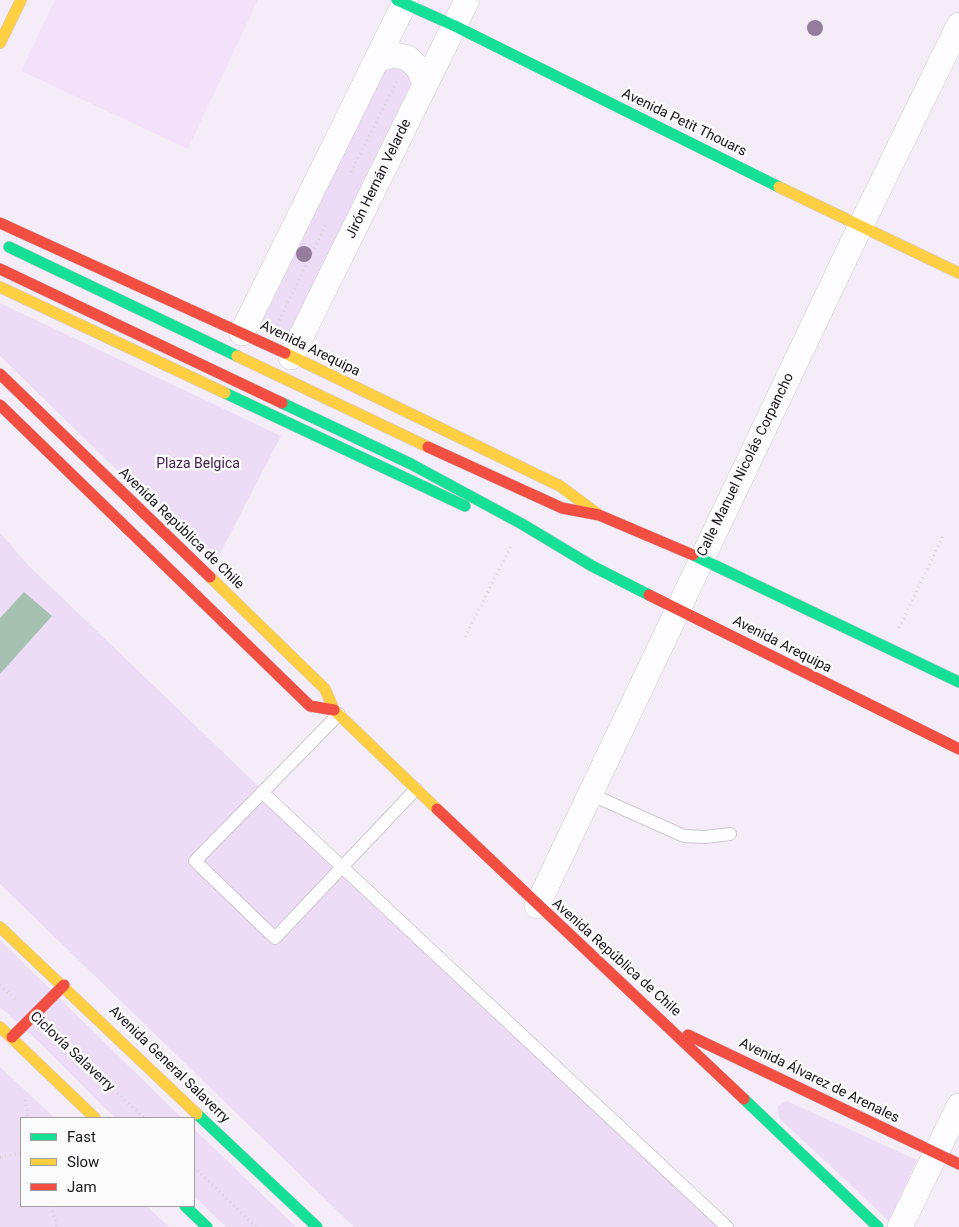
<!DOCTYPE html>
<meta charset="utf-8">
<style>
body{margin:0}
#map{position:relative;width:959px;height:1227px;overflow:hidden;background:#f4edf7;font-family:Roboto,sans-serif}
canvas{display:block}
.legend{position:absolute;left:20px;top:1117px;width:175px;height:90px;box-sizing:border-box;background:#fbfbfb;border:1px solid #a19ea2;margin:0;padding:6px 9px;list-style:none;font-size:15px;color:#19121c}
.legend li{display:flex;align-items:center;gap:10px;height:25px}
.legend b{width:25px;border:1px solid #a19ea2}
</style>
<div id="map">
<canvas width="959" height="1227"></canvas>
<ul class="legend">
<li><b style="height:6px;background:#16e098"></b>Fast</li>
<li><b style="height:6px;background:#ffcf43"></b>Slow</li>
<li><b style="height:6px;background:#f24e42"></b>Jam</li>
</ul>
</div>
<script>
const context = document.querySelector('canvas').getContext('2d');
context.lineJoin = 'round';
function paint(path, color) { context.fillStyle = color; context.fill(path, 'evenodd'); }
const shape = rows => new Path2D(rows.map(r => 'M' + r).join(''));
function trace(path, color, width, dash) { context.strokeStyle = color; context.lineWidth = width; context.lineCap = dash ? 'butt' : 'round'; context.setLineDash(dash || []); context.stroke(path); }
function drawText(font, color, halo, rows, align = 'center') {
  context.font = font + ' Roboto,sans-serif'; context.lineWidth = 5; context.setLineDash([]); context.textBaseline = 'middle'; context.strokeStyle = halo; context.fillStyle = color; for (const [text, x, y, turn = 0] of rows) {
    context.save(); context.translate(x, y); context.rotate((+turn || 0) * Math.PI / 180); context.textAlign = isNaN(turn) ? turn : align; if (halo) context.strokeText(text, 0, 0); context.fillText(text, 0, 0); context.restore();
  }
}
const built = shape([
 [55,0,258,0,188,149,21,71]
]);
const green = shape([
 [390,61,414,73,414,90,287,339,255,321],
 [0,303,281,436,214,565,0,356],
 [0,533,29,566,718,1227,354,1227,0,884],
 [0,940,182,1118,115,1118,42,1045,0,1007],
 [0,1067,55,1118,21,1118,21,1206,147,1206,169,1227,0,1227],
 [787,1101,917,1160,889,1221,779,1118,778,1106],
 [194,1129,296,1227,226,1227,194,1196]
]);
const water = shape([
 [24,592,52,616,0,674,0,618]
]);
const path = shape([
 [351,172,398,79],
 [277,325,326,224],
 [899,628,944,534],
 [465,637,512,544],
 [0,985,17,1001],
 [51,1032,144,1118],
 [25,1100,28,1118],
 [0,1157,21,1153],
 [194,1167,256,1227],
 [51,1206,57,1227]
]);
const lane = shape([
 [339,714,195,861,275,938,416,789],
 [262,792,727,1227],
 [590,794,684,836,705,837,730,834]
]);
const street = shape([
 [377,59,395,55,408,58,420,70,425,85],
 [242,333,406,0],
 [291,357,467,0],
 [537,906,848,252,959,25],
 [900,1227,959,1106]
]);
const fast = shape([
 [397,0,455,26,779,187],
 [9,247,237,356],
 [225,393,465,506],
 [282,403,411,464,522,524,592,566,649,595],
 [693,555,959,682],
 [744,1099,878,1227],
 [197,1114,317,1227],
 [185,1206,207,1227]
]);
const slow = shape([
 [0,43,21,0],
 [779,187,959,273],
 [0,287,225,393],
 [285,353,560,486,599,515],
 [237,356,428,447],
 [210,577,325,689,334,710,437,809],
 [0,927,197,1114],
 [0,1027,95,1118]
]);
const jam = shape([
 [0,223,285,353],
 [0,269,282,403],
 [0,374,210,577],
 [0,405,310,706,334,710],
 [428,447,562,508,599,515,693,555],
 [649,595,959,749],
 [437,809,744,1099],
 [688,1035,959,1164],
 [12,1037,64,985]
]);
const trees = [
 [815,28],
 [304,254]
];
const streetNames = [
 ["Avenida Petit Thouars",684,123,26],
 ["Jirón Hernán Velarde",379,179,-64],
 ["Avenida Arequipa",310,349,26],
 ["Calle Manuel Nicolás Corpancho",746,465,-64],
 ["Avenida República de Chile",181,529,44],
 ["Avenida Arequipa",782,645,27],
 ["Avenida República de Chile",616,958,42],
 ["Ciclovía Salaverry",72,1052,43],
 ["Avenida General Salaverry",169,1065,44],
 ["Avenida Álvarez de Arenales",819,1081,26]
];
const parkNames = [
 ["Plaza Belgica",198,464]
];
paint(built, '#f3e1fa');
paint(green, '#eddcf5');
paint(water, '#a6c1b1');
trace(lane, '#d0c8d3', 14);
trace(street, '#d0c8d3', 26);
trace(fast, '#d0c8d3', 12);
trace(slow, '#d0c8d3', 12);
trace(jam, '#d0c8d3', 12);
trace(path, '#d6d4d8', 3, [1, 4]);
trace(lane, '#fdfcfe', 12);
trace(street, '#fdfcfe', 25);
trace(fast, '#16e098', 11);
trace(slow, '#ffcf43', 11);
trace(jam, '#f24e42', 11);
context.fillStyle = '#937d9b';
for (const [x, y] of trees) { context.beginPath(); context.arc(x, y, 8, 0, 2 * Math.PI); context.fill(); }
drawText('14px', '#19121c', '#fbfbfb', streetNames);
drawText('14px', '#432150', '#fbfbfb', parkNames);
</script>
